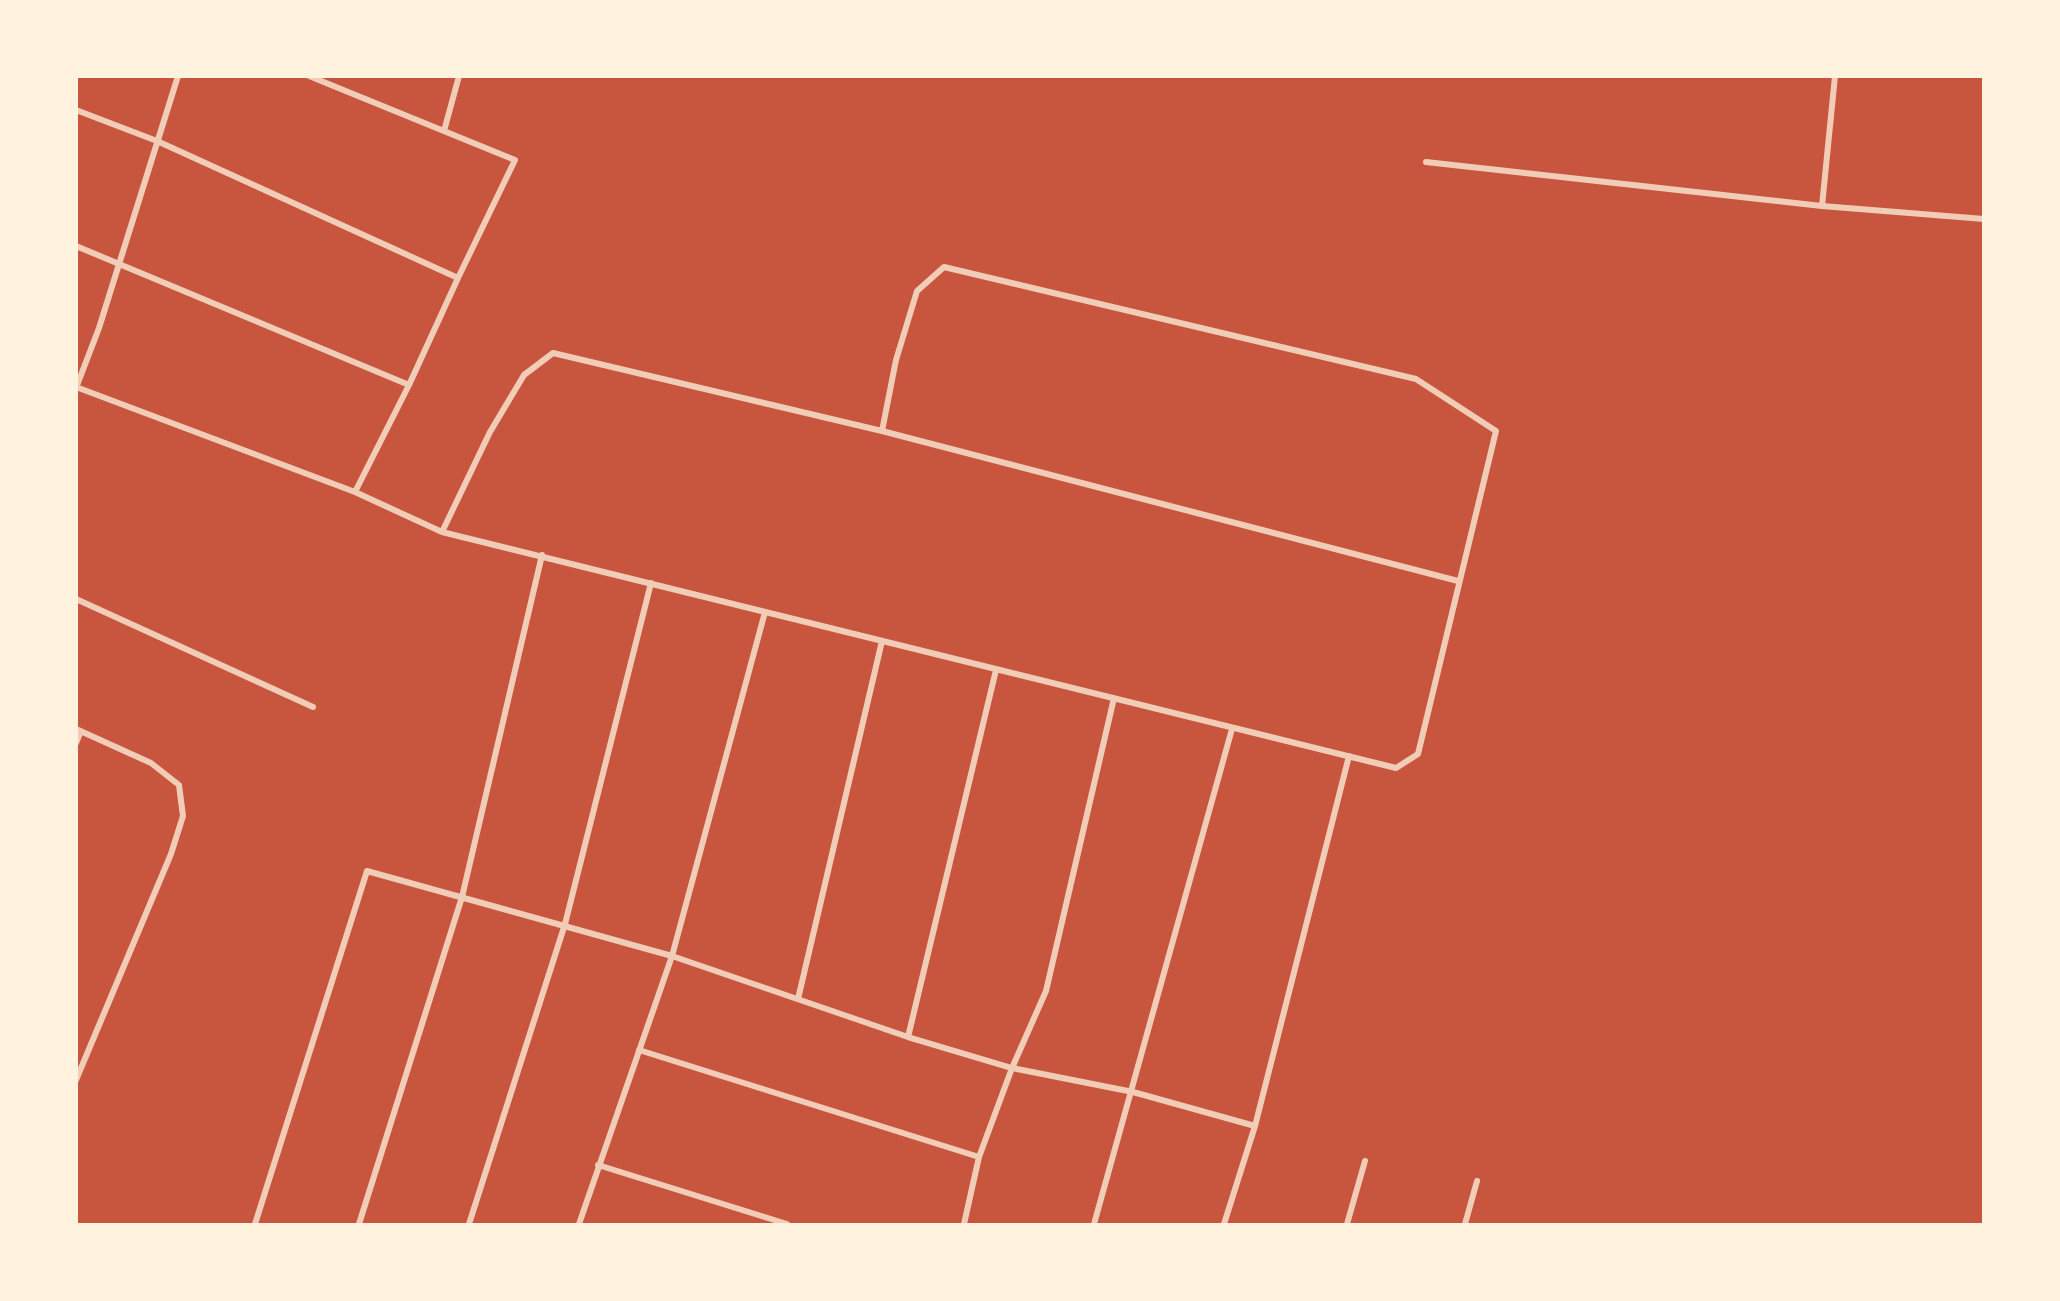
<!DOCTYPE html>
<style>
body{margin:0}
#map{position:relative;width:2060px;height:1301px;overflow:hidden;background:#c8553d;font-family:Overpass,sans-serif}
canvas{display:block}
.frame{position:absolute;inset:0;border:78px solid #fff3e0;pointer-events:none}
</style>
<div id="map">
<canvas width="2060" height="1301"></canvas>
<div class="frame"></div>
</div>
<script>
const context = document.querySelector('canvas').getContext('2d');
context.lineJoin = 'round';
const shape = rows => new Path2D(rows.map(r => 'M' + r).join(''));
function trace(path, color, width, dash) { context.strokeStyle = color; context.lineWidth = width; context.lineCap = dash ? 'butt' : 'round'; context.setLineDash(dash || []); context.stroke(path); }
const minor = shape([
 [309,76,515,160,458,278],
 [1835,76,1822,206,1984,219],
 [76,110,157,141,458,278,409,385,355,492],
 [444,131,459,76],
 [1426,162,1822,206],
 [76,246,409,385],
 [76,387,355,492,442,532,1396,768,1418,754,1496,431,1416,379,944,267,917,291,896,360,882,431],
 [76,388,99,328,178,76],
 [442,532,490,432,524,375,553,353,882,431,1458,581],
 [76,599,313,707],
 [76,729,151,763,179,785,183,816,171,854,76,1080],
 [76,743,81,731],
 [798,999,882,641],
 [908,1037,996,670],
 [639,1050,979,1157],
 [598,1165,787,1224],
 [255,1224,367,871,672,956,908,1037,1012,1068,1133,1092,1255,1126],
 [359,1224,462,897,542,555],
 [469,1224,565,924,651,583],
 [579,1224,672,956,765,612],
 [964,1224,979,1157,1012,1068,1046,991,1114,698],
 [1094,1224,1232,729],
 [1224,1224,1255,1126,1349,756],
 [1347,1224,1365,1161],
 [1465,1224,1477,1181]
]);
trace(minor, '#f1ccb7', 6);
</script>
